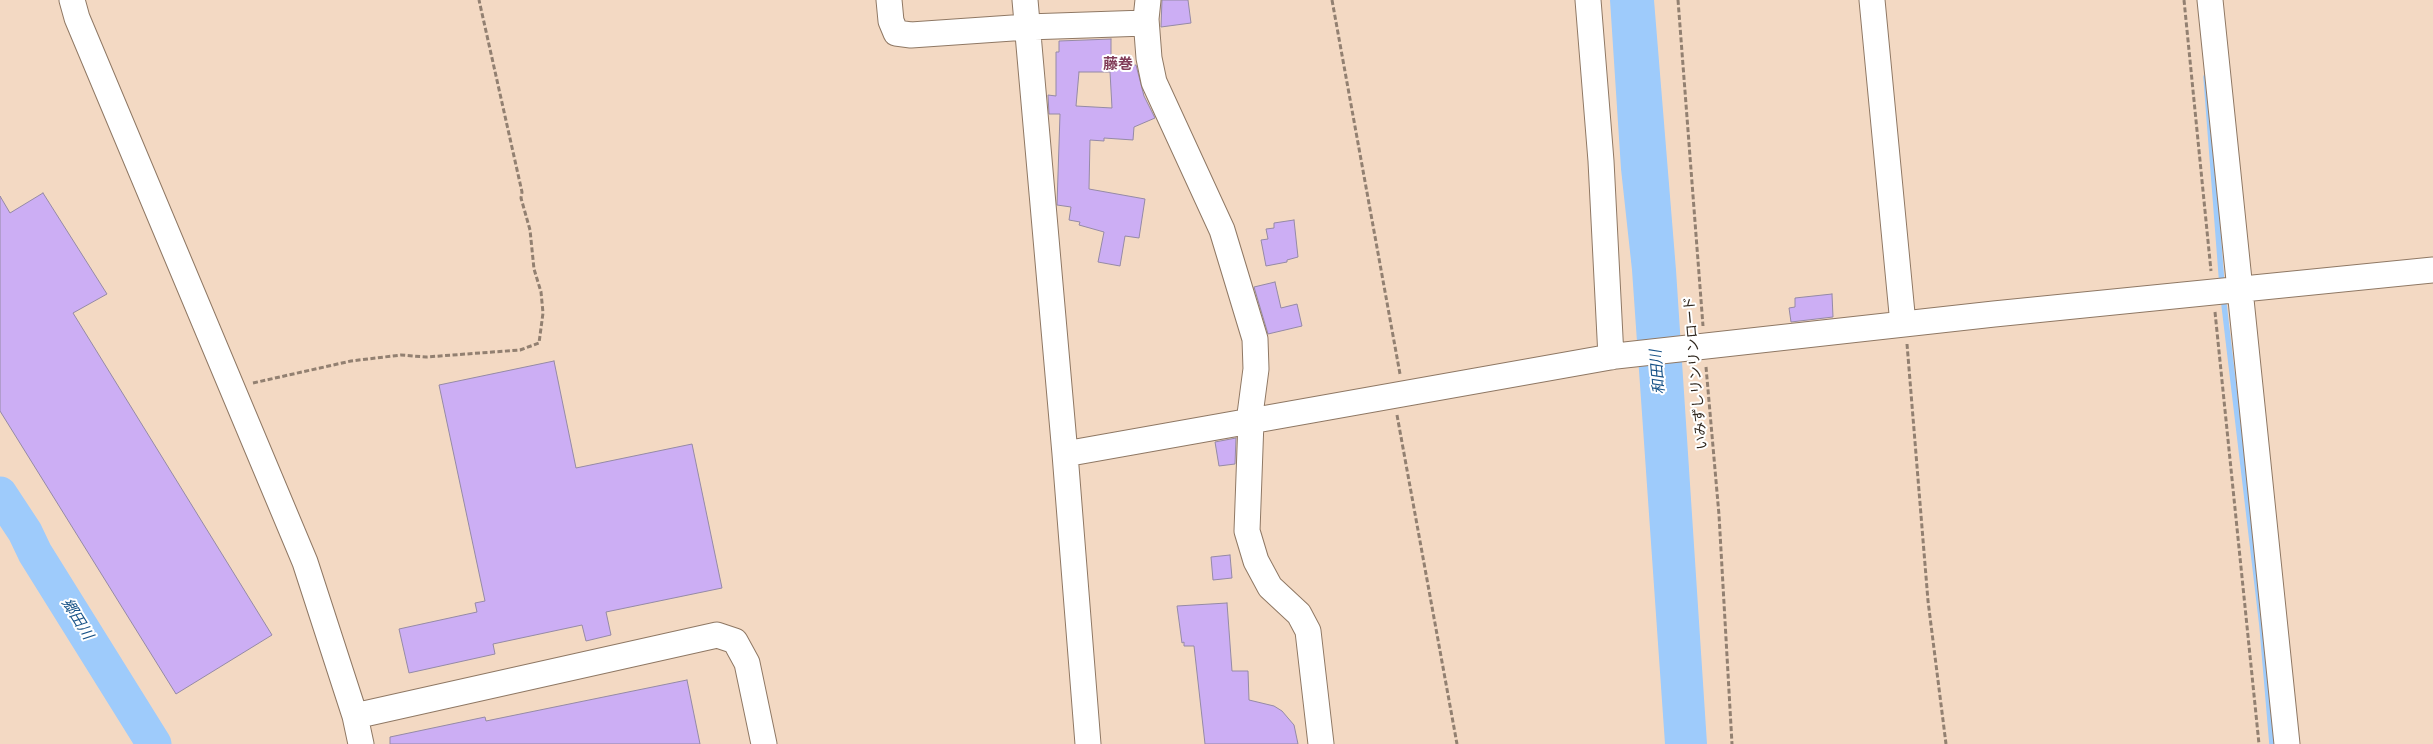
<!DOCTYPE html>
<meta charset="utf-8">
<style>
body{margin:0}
canvas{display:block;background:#f3d9c3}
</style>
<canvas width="2433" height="744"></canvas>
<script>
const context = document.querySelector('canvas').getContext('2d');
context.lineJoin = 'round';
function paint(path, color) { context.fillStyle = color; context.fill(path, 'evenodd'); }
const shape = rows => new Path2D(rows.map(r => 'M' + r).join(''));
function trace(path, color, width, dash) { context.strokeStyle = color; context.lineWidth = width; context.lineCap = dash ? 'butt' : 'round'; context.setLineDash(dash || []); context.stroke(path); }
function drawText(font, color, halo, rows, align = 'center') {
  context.font = font + ' Rubik,"Noto Sans JP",sans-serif'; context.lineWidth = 4; context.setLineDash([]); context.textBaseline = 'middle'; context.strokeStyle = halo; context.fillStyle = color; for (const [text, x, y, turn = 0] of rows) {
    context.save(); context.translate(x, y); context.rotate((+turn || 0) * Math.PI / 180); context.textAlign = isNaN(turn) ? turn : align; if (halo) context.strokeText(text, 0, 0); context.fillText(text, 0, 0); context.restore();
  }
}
const water = shape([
 [1610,0,1654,0,1676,270,1707,744,1665,744,1632,270,1621,169]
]);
const stream = shape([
 [2206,77,2222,285],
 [2223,296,2262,626,2272,744]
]);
const river = shape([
 [0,494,25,532,35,553,154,744]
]);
const building = shape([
 [1162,0,1188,0,1191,23,1161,27,1162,0],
 [1111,39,1111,66,1136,65,1144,96,1155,118,1134,127,1133,140,1104,138,1104,141,1090,140,1089,189,1145,199,1139,238,1125,236,1120,266,1098,262,1104,232,1079,225,1080,222,1069,220,1071,207,1057,205,1060,114,1049,114,1048,95,1056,96,1056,52,1059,52,1059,41,1111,39],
 [1079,72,1110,72,1112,108,1076,106,1079,72],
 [43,193,107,294,73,313,272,635,176,694,0,411,0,196,10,213,43,193],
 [1294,220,1298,257,1287,260,1287,262,1266,266,1261,240,1268,239,1266,229,1274,228,1274,223,1294,220],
 [1275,282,1281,308,1297,304,1302,326,1268,334,1254,287,1275,282],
 [1832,294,1833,317,1791,322,1789,308,1795,307,1795,298,1832,294],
 [554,361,576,468,692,444,722,588,606,612,611,635,586,641,582,625,493,644,495,654,409,673,399,629,477,612,475,603,485,601,439,385,554,361],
 [1236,438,1235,464,1219,466,1215,442,1236,438],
 [1230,555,1232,578,1213,580,1211,557,1230,555],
 [1227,603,1232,671,1248,671,1249,700,1274,706,1282,711,1294,725,1298,744,1205,744,1194,646,1184,646,1184,642,1182,643,1177,606,1227,603],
 [687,680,700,744,390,744,390,737,485,717,486,721,687,680]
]);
const path = shape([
 [1332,0,1400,374],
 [1678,0,1703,326],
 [2184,0,2211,271],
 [2215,312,2259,744],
 [1907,344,1928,601,1946,744],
 [1706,367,1719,515,1732,744],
 [253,383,351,361,401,355,426,357,520,350,539,343,543,313,541,292,534,269,530,230,521,198,522,192,479,0],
 [1397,415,1457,744]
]);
const minor = shape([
 [72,0,77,18,305,562,355,716,361,744],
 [889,0,891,21,896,33,911,35,1027,27,1146,23],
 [1025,0,1065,454,1088,744],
 [1148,0,1146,19,1149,58,1154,82,1222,230,1255,339,1256,369,1249,422],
 [1588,0,1601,161,1611,357],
 [1872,0,1903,324],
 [2210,0,2287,744],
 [1251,421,1247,531,1256,561,1270,587,1299,614,1308,631,1321,744],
 [1065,454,1616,356,1994,314,2433,270],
 [355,716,717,635,735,641,747,663,764,744]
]);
const streetNames = [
 ["いみずしリンリンロード",1696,373,-95]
];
const neighbourhoodNames = [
 ["藤巻",1118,65]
];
const waterNames = [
 ["和田川",1658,372,-95],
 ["郷田川",77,619,58]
];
paint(water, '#9ecbfb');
trace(stream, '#9ecbfb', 5.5);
trace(river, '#9ecbfb', 35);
paint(building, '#ccaef4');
trace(building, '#958aa5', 1);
trace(minor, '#8f7864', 27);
trace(path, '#928071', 3, [5, 2.5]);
trace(minor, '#fff', 25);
drawText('14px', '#31281f', '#fff', streetNames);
drawText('bold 15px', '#813c58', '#fff', neighbourhoodNames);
drawText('italic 15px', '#175287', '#fff', waterNames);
</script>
